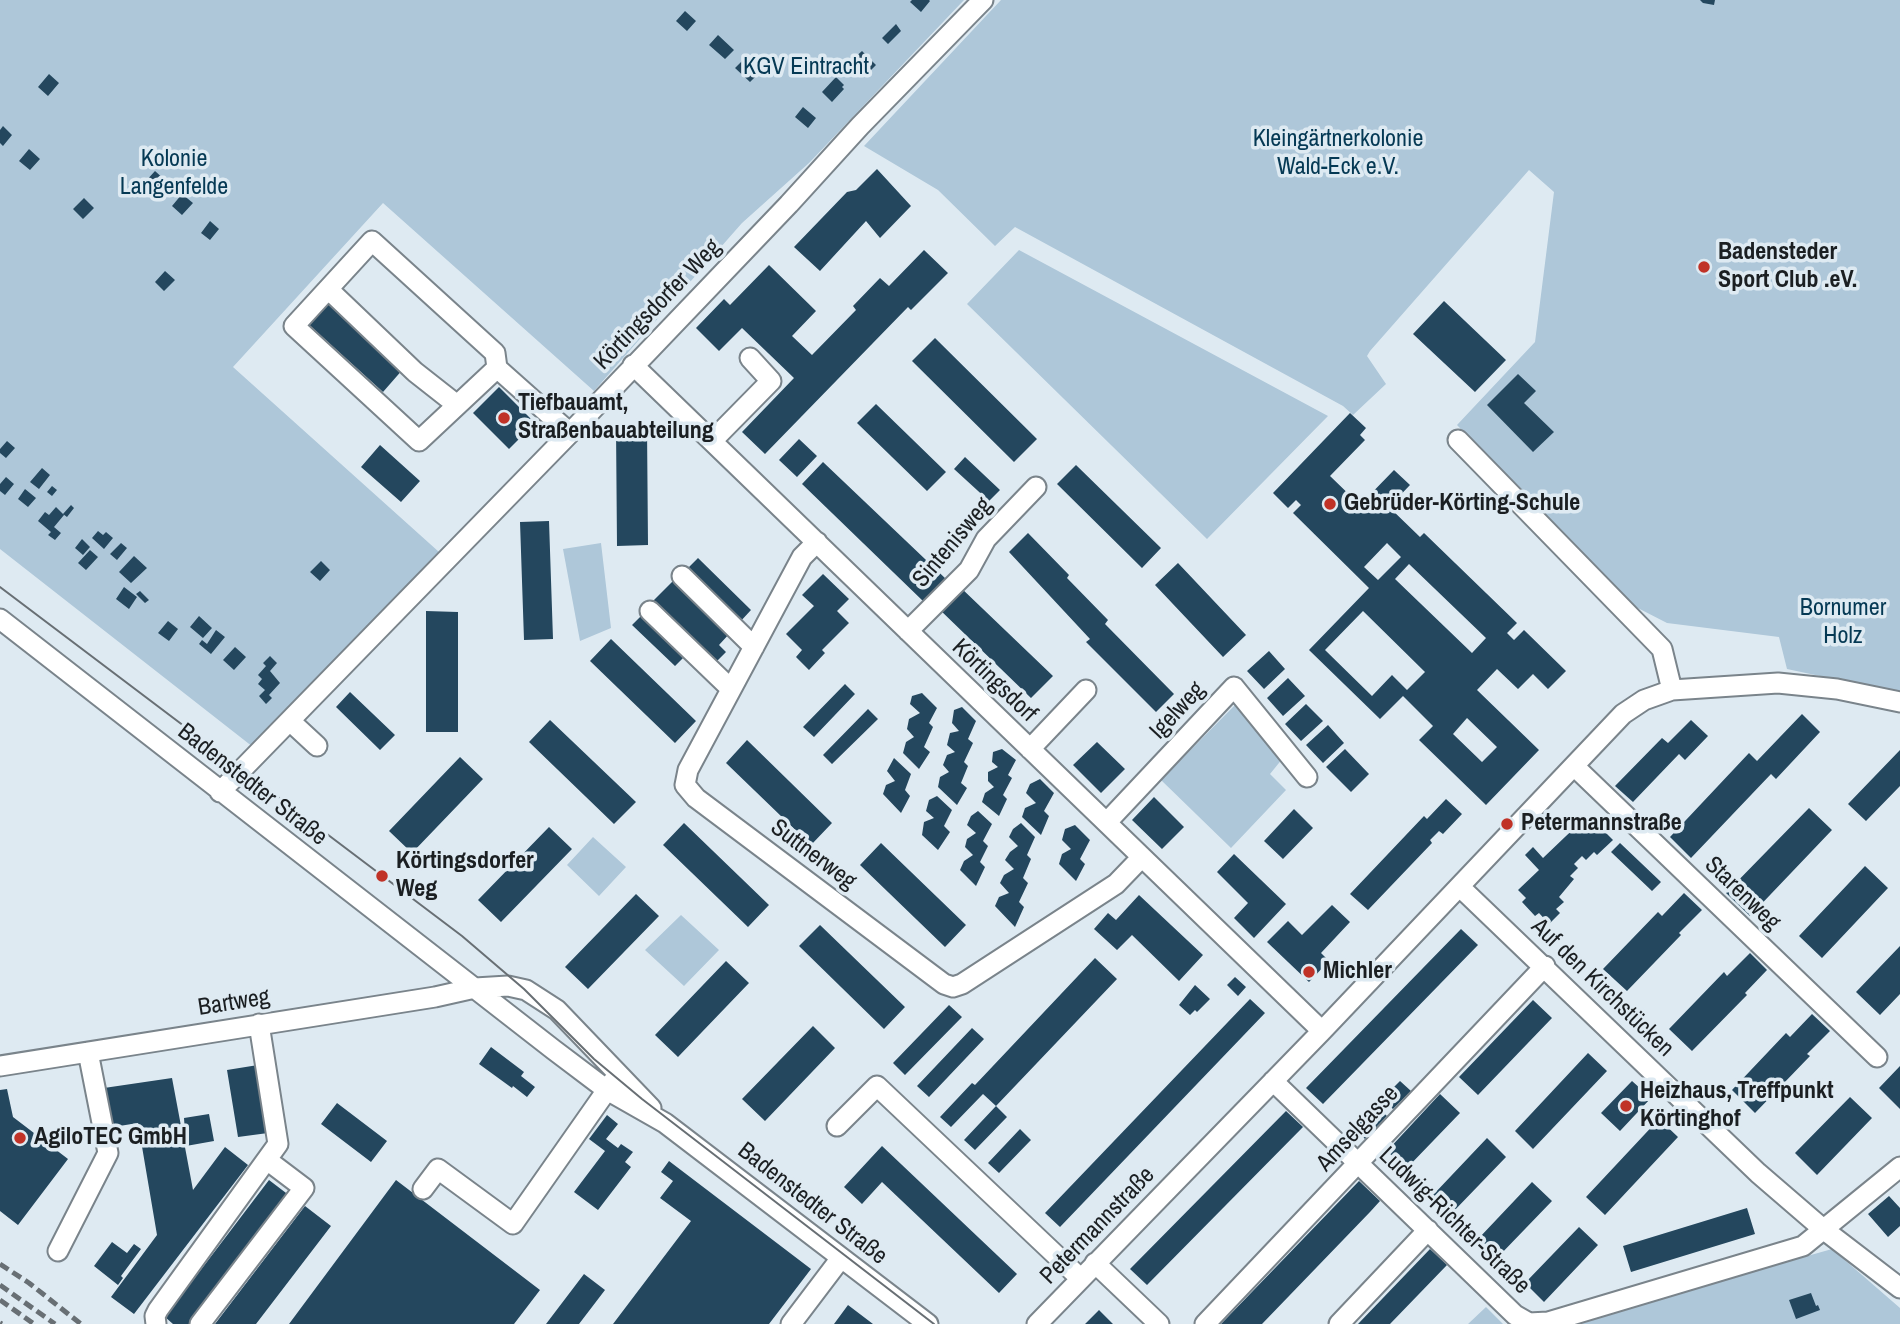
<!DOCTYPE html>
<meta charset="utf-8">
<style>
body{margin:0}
canvas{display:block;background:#deeaf2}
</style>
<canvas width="1900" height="1324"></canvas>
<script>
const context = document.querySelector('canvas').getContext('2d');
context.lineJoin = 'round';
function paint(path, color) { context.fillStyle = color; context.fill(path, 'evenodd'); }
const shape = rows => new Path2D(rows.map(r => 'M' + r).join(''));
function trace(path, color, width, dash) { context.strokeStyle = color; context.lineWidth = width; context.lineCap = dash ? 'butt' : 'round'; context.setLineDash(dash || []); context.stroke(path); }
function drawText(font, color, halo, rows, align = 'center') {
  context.font = font + ' "Archivo Narrow",sans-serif'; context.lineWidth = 7; context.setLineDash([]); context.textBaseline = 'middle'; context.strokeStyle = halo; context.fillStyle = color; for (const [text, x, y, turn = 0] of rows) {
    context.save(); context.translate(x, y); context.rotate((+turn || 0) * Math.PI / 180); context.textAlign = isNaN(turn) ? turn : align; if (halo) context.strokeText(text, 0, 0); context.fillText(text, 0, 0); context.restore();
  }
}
const green = shape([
 [0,0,964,0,809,163,742,223,594,391,383,203,233,367,439,552,253,747,0,549],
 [1001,0,1900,0,1900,693,1787,669,1779,637,1667,623,1630,604,1457,425,1535,342,1554,192,1529,170,1370,351,1367,356,1386,384,1353,415,1343,406,1015,227,995,246,938,190,864,146],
 [1019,250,1328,416,1207,539,967,304],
 [601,543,611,628,580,641,563,549],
 [1236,704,1283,758,1270,774,1286,790,1231,848,1161,780],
 [593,837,626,867,599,896,567,865],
 [681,915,719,950,684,986,645,950],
 [1832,1249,1900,1308,1900,1324,1569,1324],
 [1486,1307,1503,1324,1468,1324]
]);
const building = shape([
 [912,0,929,0,930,1,921,12,910,2],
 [1700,0,1715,0,1714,5,1703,3],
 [685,11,696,21,687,31,676,21],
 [896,24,901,31,888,44,882,38],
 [718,35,734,50,725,59,709,45],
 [862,51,876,65,866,75,851,61],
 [744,59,759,73,750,82,735,68],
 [49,74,59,83,48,96,38,87],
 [836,77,844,85,842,87,844,89,832,102,822,92],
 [803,107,816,118,808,128,795,117],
 [3,126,12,135,3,146,0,143,0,130],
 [29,149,40,159,30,170,19,161],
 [877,169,911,206,880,238,866,221,820,271,794,247,847,192,856,190],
 [155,171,166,181,155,192,145,182],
 [182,194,193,203,182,215,172,206],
 [84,198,94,208,83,219,73,209],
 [210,221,219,229,210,240,201,233],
 [924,250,948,273,911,310,908,307,765,454,742,432,794,378,742,328,719,351,696,328,724,299,730,305,769,265,816,311,792,336,812,355,856,310,853,306,880,278,889,286],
 [165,271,175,280,164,291,155,282],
 [328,300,404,368,383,392,307,323],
 [1444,301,1506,360,1475,392,1413,334],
 [935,338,1037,439,1014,462,912,361],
 [1518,374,1536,391,1524,403,1554,432,1533,452,1487,405],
 [499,387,535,423,509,449,473,413],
 [876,404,946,472,927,491,857,423],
 [1350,413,1366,428,1360,435,1365,440,1330,476,1360,505,1394,470,1410,485,1389,507,1420,537,1424,533,1517,623,1507,633,1514,640,1524,630,1566,671,1548,689,1533,674,1518,689,1497,669,1477,690,1539,750,1486,805,1419,740,1433,726,1403,696,1380,719,1309,650,1369,588,1293,513,1301,505,1296,500,1288,508,1273,493],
 [1387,543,1401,557,1378,580,1364,567],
 [1409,564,1486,638,1472,653,1395,579],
 [1363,611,1425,672,1407,690,1392,675,1372,696,1325,650],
 [1467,718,1497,747,1482,762,1453,734],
 [616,427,647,427,648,545,617,546],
 [799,439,817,456,797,477,779,460],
 [7,441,15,448,6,458,0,453,0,449],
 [380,445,420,481,401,502,361,467],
 [965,457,1000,490,989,501,954,469],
 [823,462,946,579,924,602,802,484],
 [1076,465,1161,548,1142,568,1057,484],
 [42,468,50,475,39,489,30,482],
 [6,477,14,484,5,495,0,491,0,484],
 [52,486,57,490,52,496,47,492],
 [25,489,36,498,28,507,18,499],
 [71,505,74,508,67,517,63,514],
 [56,507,64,515,54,527,61,533,55,540,48,535,51,532,38,521,45,512,49,515],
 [549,521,553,639,524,640,520,522],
 [98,531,103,535,106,532,113,538,104,549,92,538],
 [1028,533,1069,575,1067,578,1108,620,1105,624,1174,694,1156,712,1086,642,1090,639,1009,552],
 [82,539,90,547,83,555,75,548],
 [121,543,127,548,117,560,110,554],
 [90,550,98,557,86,570,78,563],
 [134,556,147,568,131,583,119,572],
 [698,558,751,610,739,623,685,571],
 [321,561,330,570,320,581,310,572],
 [1178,563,1246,635,1223,657,1155,585],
 [823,574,849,599,837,611,849,623,822,650,825,653,809,670,796,657,802,650,786,634,814,606,802,595],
 [676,578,730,633,719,645,726,652,715,663,653,601],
 [959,586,1053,676,1031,698,938,608],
 [124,587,137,597,129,609,116,599],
 [140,591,149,600,145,603,136,594],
 [426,611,458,612,458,732,426,732],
 [643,614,686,655,675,666,632,625],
 [199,616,212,628,203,638,190,627],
 [168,621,178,629,169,641,158,633],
 [216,630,225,637,211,654,199,644,202,640,207,644],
 [611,639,696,721,675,743,590,661],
 [235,647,246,657,234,670,223,660],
 [1269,651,1285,669,1264,689,1247,671],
 [270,656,277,663,270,671,280,683,269,695,272,698,266,704,259,696,265,690,258,684,262,679,258,675,266,666,263,663],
 [1288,678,1305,696,1283,716,1267,698],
 [845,684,855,694,814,737,803,727],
 [350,692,395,735,380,750,336,707],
 [922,693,937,708,929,723,933,727,924,747,930,752,919,769,903,753,906,742,914,737,907,729,909,719,920,713,910,704,912,696],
 [1306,704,1323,721,1301,741,1285,724],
 [962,707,976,721,968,739,973,743,964,762,968,766,961,783,967,788,957,805,938,787,940,777,949,772,943,765,947,755,955,752,947,745,950,733,959,731,952,723,954,710],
 [868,709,878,719,832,764,823,755],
 [1802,714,1820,732,1776,779,1771,774,1691,858,1670,837,1749,753,1757,761],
 [550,720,636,802,614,824,529,742],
 [1691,720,1708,736,1685,760,1679,754,1633,802,1615,786,1662,738,1668,743],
 [1328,725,1344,743,1323,763,1306,745],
 [747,740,832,823,811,845,726,763],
 [1097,742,1125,769,1101,793,1073,765],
 [1002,749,1016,760,1008,775,1012,778,1003,795,1007,799,999,816,982,802,985,793,994,787,988,781,988,772,998,767,992,762,993,752],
 [1345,749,1369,774,1351,792,1326,767],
 [1900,750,1900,786,1866,821,1848,804],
 [460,757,483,779,412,853,389,831],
 [894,758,911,774,905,790,910,796,901,813,883,794,886,785,895,781,887,771],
 [1040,779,1054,793,1044,811,1049,816,1041,835,1022,817,1025,808,1036,803,1026,793,1030,784],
 [937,796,952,810,944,826,950,832,938,850,922,835,924,822,934,818,926,811,929,800],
 [1154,797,1184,827,1162,849,1132,820],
 [1446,799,1462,814,1443,834,1439,831,1430,840,1432,843,1368,910,1350,894,1424,816,1427,819],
 [1809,808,1832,830,1750,916,1726,893],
 [1294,809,1313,828,1283,859,1264,841],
 [978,811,992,824,983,841,988,846,980,862,985,867,976,886,960,870,964,861,973,855,965,847,967,839,976,833,967,825,971,816],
 [1588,815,1613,840,1597,855,1594,852,1586,860,1582,856,1574,864,1578,868,1570,876,1574,879,1559,897,1564,902,1556,909,1560,913,1549,924,1539,913,1535,916,1522,902,1526,898,1518,890,1539,870,1525,855,1533,847,1543,858],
 [684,823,769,905,748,927,663,845],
 [1021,823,1035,837,1027,855,1031,859,1023,878,1028,883,1019,902,1024,907,1015,927,995,906,999,897,1009,893,1000,883,1004,875,1014,869,1005,860,1010,852,1018,846,1009,837,1013,829],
 [1075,825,1090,840,1080,859,1085,864,1076,881,1059,864,1062,854,1071,849,1062,840,1065,829],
 [549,827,572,849,501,922,478,900],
 [881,843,966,925,945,947,860,865],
 [1620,843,1661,882,1652,891,1611,852],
 [1234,854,1286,904,1254,938,1234,918,1248,903,1217,872],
 [1865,866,1888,888,1822,958,1799,936],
 [1684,893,1702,910,1679,933,1681,935,1627,991,1603,969,1658,912,1662,916],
 [636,894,659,916,588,989,565,967],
 [1139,895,1203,955,1179,981,1132,935,1117,950,1094,929,1108,913,1116,920],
 [1332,905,1350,922,1321,953,1329,961,1309,982,1267,942,1288,921,1302,935],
 [820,925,905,1007,884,1029,799,946],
 [1461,929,1478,945,1323,1104,1306,1088],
 [1900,946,1900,994,1880,1015,1856,992],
 [1750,953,1767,970,1745,993,1747,995,1692,1051,1669,1029,1724,972,1727,976],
 [1095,958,1117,979,996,1106,983,1094,951,1127,940,1117,972,1083,975,1085],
 [726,961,749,983,678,1057,655,1035],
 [1235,977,1246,987,1238,996,1227,985],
 [1195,985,1210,999,1197,1012,1195,1010,1190,1015,1179,1005],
 [1250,999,1265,1013,1060,1227,1045,1213],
 [1533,1000,1552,1018,1478,1095,1459,1077],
 [949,1005,962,1017,905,1075,893,1063],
 [1812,1014,1830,1031,1807,1054,1810,1056,1755,1113,1732,1090,1786,1033,1790,1037],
 [813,1026,835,1048,765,1121,742,1099],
 [972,1028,984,1039,929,1097,917,1086],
 [491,1047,524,1072,521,1076,535,1087,527,1097,513,1086,512,1088,479,1064],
 [1588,1053,1607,1071,1533,1149,1515,1131],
 [258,1065,268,1133,238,1137,227,1070],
 [1900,1066,1900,1109,1879,1088],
 [172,1078,193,1190,225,1147,248,1165,134,1314,111,1297,157,1235,138,1123,113,1127,104,1088],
 [1400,1081,1411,1091,1393,1109,1382,1099],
 [1632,1081,1651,1098,1620,1131,1601,1113],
 [7,1089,13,1117,68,1159,18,1225,0,1211,0,1090],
 [1440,1094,1460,1113,1406,1169,1387,1151],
 [1850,1097,1872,1118,1817,1175,1795,1153],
 [337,1103,387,1141,371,1162,321,1124],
 [996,1106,1007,1117,975,1150,964,1140],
 [1376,1106,1387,1116,1365,1139,1355,1128],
 [1286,1111,1303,1127,1147,1285,1130,1269],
 [209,1114,214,1141,186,1146,184,1118],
 [607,1115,618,1124,606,1139,618,1148,621,1144,633,1152,625,1162,631,1167,598,1210,574,1192,605,1151,589,1139],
 [1659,1119,1678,1137,1605,1215,1586,1197],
 [1020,1129,1031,1140,999,1173,988,1163],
 [1487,1138,1506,1157,1452,1213,1433,1195],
 [882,1146,1017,1274,999,1293,882,1182,862,1204,844,1187],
 [669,1161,811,1269,769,1324,613,1324,691,1221,660,1198,673,1181,661,1172],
 [269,1180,290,1196,193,1324,173,1324,165,1317],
 [396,1180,540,1290,514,1324,289,1324],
 [1359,1181,1380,1201,1370,1212,1262,1324,1221,1324],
 [1532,1182,1552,1201,1498,1257,1479,1238],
 [1889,1196,1900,1208,1900,1226,1888,1237,1868,1214],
 [305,1206,331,1226,256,1324,215,1324],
 [1747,1208,1755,1234,1631,1272,1623,1246],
 [1579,1227,1598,1245,1544,1302,1525,1283],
 [112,1242,127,1253,134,1244,141,1249,121,1276,123,1278,118,1285,94,1266],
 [1430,1249,1447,1265,1390,1324,1358,1324],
 [584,1274,605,1290,579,1324,546,1324],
 [1811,1293,1816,1306,1818,1305,1820,1310,1796,1319,1789,1300],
 [848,1305,873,1324,834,1324],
 [1099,1310,1113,1324,1085,1324]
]);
const minor = shape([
 [328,289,415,372,457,405],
 [633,365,1322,1031],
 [497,368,419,441,294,326,372,241,495,353,497,368,570,433],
 [1458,440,1662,649,1672,690],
 [712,441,771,381,750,358],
 [817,542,802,557,688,770,685,785,696,798,944,984,953,987,962,984,1116,884,1142,857],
 [682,576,754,647],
 [650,611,731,689],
 [0,619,554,1050,607,1090,665,1123,928,1324],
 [908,631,969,570,986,539,1036,487],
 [290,721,317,746],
 [1030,749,1086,690],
 [1574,766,1877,1057],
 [220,792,570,433,789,204,860,126,983,0],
 [1107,822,1234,687,1307,777],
 [1460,887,1758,1173,1823,1229,1900,1288],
 [0,1066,435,997,475,988,508,986,526,990,557,1010,651,1108],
 [1273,1081,1515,1315,1529,1323,1548,1322,1803,1246,1900,1167],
 [837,1126,877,1086,1080,1278],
 [423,1189,438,1169,513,1224,614,1080],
 [58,1251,108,1153,88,1052],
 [1095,1263,1159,1324],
 [156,1324,155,1316,158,1310,278,1144,259,1024],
 [200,1324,304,1188,267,1160],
 [791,1324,841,1258],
 [1037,1324,1322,1031,1623,714,1644,700,1672,690,1778,683,1837,689,1900,702],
 [1205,1324,1545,966],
 [1339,1324,1428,1230]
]);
const tram = shape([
 [0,587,462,936,524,989,594,1059,642,1099,934,1324]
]);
const rail = shape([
 [0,1264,29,1283,81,1324],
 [0,1285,55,1324],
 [0,1300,34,1324],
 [0,1323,2,1324]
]);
const markers = [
 [1704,267,7,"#c03227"],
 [504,418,7,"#c03227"],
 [1330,504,7,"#c03227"],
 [1507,824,7,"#c03227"],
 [382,876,7,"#c03227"],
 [1309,972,7,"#c03227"],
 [1626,1106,7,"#c03227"],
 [20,1138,7,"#c03227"]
];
const parkNames = [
 ["KGV Eintracht",806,68],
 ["Kleingärtnerkolonie",1338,140],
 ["Wald-Eck e.V.",1338,168],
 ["Kolonie",174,160],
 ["Langenfelde",174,188],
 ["Bornumer",1843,609],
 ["Holz",1843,637]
];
const poiNames = [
 ["Badensteder",1718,253],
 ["Sport Club .eV.",1718,281],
 ["Tiefbauamt,",518,404],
 ["Straßenbauabteilung",518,432],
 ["Gebrüder-Körting-Schule",1344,504],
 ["Petermannstraße",1521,824],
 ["Körtingsdorfer",396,862],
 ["Weg",396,890],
 ["Michler",1323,972],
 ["Heizhaus, Treffpunkt",1640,1092],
 ["Körtinghof",1640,1120],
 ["AgiloTEC GmbH",34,1138]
];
const streetNames = [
 ["Körtingsdorfer Weg",658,305,-46],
 ["Sintenisweg",953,543,-50],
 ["Körtingsdorf",994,681,44],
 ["Igelweg",1178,711,-47],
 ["Badenstedter Straße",252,785,38],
 ["Suttnerweg",813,855,37],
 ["Starenweg",1742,894,44],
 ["Auf den Kirchstücken",1602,988,44],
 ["Bartweg",234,1003,-9],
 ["Amselgasse",1358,1129,-47],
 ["Badenstedter Straße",812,1204,38],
 ["Ludwig-Richter-Straße",1454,1221,44],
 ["Petermannstraße",1098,1226,-46]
];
paint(green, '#aec7d9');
paint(building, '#24475e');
trace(minor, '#7a848b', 23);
trace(minor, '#fff', 19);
trace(tram, '#686f74', 2);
trace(rail, '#686f74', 5, [10, 5]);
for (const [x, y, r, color] of markers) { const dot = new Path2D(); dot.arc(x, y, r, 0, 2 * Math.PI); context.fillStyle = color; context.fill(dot); trace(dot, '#deeaf2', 2.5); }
drawText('24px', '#053954', '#deeaf2', parkNames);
drawText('bold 24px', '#1b1f22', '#deeaf2', poiNames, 'left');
drawText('24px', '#1b1f22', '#deeaf2', streetNames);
</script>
